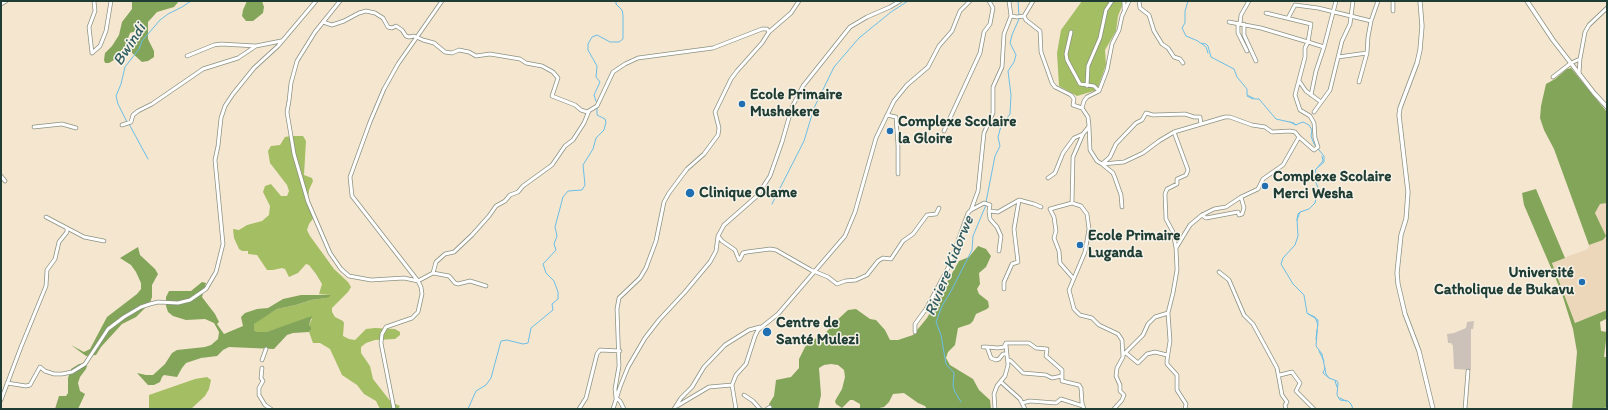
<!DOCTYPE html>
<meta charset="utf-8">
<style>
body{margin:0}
#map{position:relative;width:1608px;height:410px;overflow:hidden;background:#f5e6d0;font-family:Itim,sans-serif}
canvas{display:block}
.frame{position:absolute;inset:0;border:2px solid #1f3d34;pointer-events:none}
</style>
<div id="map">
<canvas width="1608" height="410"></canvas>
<div class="frame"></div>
</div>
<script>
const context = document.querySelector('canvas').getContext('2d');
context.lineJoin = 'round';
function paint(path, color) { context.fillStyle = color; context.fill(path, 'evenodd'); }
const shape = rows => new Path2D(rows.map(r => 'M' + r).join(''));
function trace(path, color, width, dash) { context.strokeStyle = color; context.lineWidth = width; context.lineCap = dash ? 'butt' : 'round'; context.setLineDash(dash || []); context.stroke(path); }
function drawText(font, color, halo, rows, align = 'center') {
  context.font = font + ' Itim,sans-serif'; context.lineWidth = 3; context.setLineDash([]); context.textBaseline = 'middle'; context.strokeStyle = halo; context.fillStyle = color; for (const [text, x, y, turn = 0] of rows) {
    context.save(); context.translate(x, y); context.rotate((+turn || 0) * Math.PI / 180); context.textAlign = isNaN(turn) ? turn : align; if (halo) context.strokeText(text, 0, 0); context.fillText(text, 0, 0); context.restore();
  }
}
const built = shape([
 [1606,203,1607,203,1607,310,1575,323,1552,262,1588,249,1589,245,1603,240,1606,236,1595,213,1600,204]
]);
const industrial = shape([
 [1474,321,1473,329,1471,329,1471,370,1454,369,1453,346,1451,343,1448,343,1447,334,1454,333,1466,328,1467,322]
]);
const green = shape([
 [1082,1,1124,1,1118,16,1116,31,1105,50,1106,65,1097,90,1077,96,1059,86,1057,53,1061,30],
 [291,136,303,136,306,141,304,175,312,178,313,181,309,190,308,199,315,216,309,224,307,230,310,236,334,269,348,282,351,287,348,292,332,308,332,312,335,317,343,321,344,323,343,336,349,339,355,340,366,329,375,328,395,329,400,332,400,335,395,339,375,340,366,343,361,347,361,353,370,366,373,379,391,402,400,406,398,409,380,409,376,401,364,394,357,385,342,375,330,349,320,343,313,343,309,332,311,330,309,325,312,319,309,318,266,332,257,332,254,330,254,324,256,322,277,309,296,305,311,300,326,298,330,295,319,294,322,284,316,274,309,265,306,264,298,273,289,277,285,269,282,268,273,270,267,270,257,255,248,254,248,251,242,251,239,249,234,238,233,229,239,230,247,225,262,221,269,215,270,206,263,192,265,186,271,184,281,196,287,196,289,191,287,185,270,163,268,151,271,146,280,145,285,137],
 [207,377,211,380,209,389,205,396,191,409,149,409,149,395,195,379]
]);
const forest = shape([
 [132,1,179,1,174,7,157,12,148,22,148,39,154,51,154,57,148,61,142,62,130,51,131,45,137,41,140,34,139,31,136,31,130,33,125,46,114,60,109,63,105,63,104,60,105,53,112,46,119,35,122,22,132,9],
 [247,1,262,1,264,7,263,13,253,21,246,21,242,16,243,10],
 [1571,68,1607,112,1607,203,1600,204,1595,213,1606,236,1603,240,1589,245,1554,149,1544,130,1540,118,1541,106,1546,84,1555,79,1567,69],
 [1536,189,1565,258,1552,263,1575,323,1607,310,1606,319,1600,322,1601,331,1607,332,1604,357,1607,357,1607,407,1601,409,1572,409,1577,352,1573,329,1561,291,1524,205,1522,193],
 [978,246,986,249,991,256,986,267,979,273,980,284,977,289,979,294,988,301,989,307,987,309,976,314,973,321,970,324,958,328,955,345,948,352,946,358,950,365,973,379,979,390,990,400,991,409,927,409,925,406,918,403,904,393,893,394,889,402,884,407,874,409,860,409,860,404,853,400,850,400,842,408,836,404,835,401,842,389,845,377,844,370,838,365,831,364,824,365,819,368,821,395,818,409,771,409,769,404,774,396,776,380,791,377,799,368,799,359,805,347,812,340,824,335,834,323,848,310,856,309,870,319,876,320,885,330,890,340,898,340,913,335,927,318,959,261,969,257],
 [138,247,140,255,155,269,158,274,152,285,152,297,150,303,136,317,122,324,101,347,96,355,86,356,71,345,84,352,90,349,107,317,137,294,141,289,141,283,136,272,131,265,120,258],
 [202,282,206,283,202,297,215,314,219,322,217,324,224,334,243,326,241,317,245,313,257,309,268,308,283,299,301,295,331,295,329,297,326,298,311,300,296,305,277,309,254,324,254,330,257,332,266,332,312,316,309,325,311,327,311,330,309,332,293,333,287,335,274,349,229,347,223,350,217,356,201,358,186,363,182,368,177,377,164,375,162,377,160,382,154,385,148,385,137,373,146,375,153,375,165,364,172,353,177,350,205,347,211,345,218,339,219,332,214,323,205,319,186,320,173,316,168,312,166,306,166,297,169,291,191,291],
 [85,363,87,366,86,369,80,377,78,383,80,391,85,394,78,409,55,409,59,396,66,396,68,393,68,378,71,369,79,364]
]);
const stream = shape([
 [1018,1,1019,16],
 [1188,1,1185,11,1185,23,1182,28,1186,36,1198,41,1200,43,1206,44,1208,46,1211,57,1234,69,1237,77,1247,89,1247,95,1255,99,1259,99,1276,119,1294,123,1295,125,1303,122,1309,125,1312,130,1311,136,1314,144,1324,156,1324,162,1316,169,1314,177,1318,188,1315,203,1309,209,1300,212,1298,214,1297,219,1298,236,1295,245,1283,258,1281,264,1293,284,1304,295,1307,313,1318,320,1316,346,1322,354,1326,374,1329,378,1337,381,1338,383,1337,395,1340,400,1348,401,1351,404,1353,409],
 [1202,44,1206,47,1208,53],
 [1247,96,1253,99],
 [597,104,594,95,600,82,596,77,597,66,588,50,588,44,592,37,597,35,610,42,619,42,623,39,623,15,622,10,616,4,616,1],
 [127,122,118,104,116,96,121,84,125,67,139,49,142,41,160,20,168,14,182,7,191,1],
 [1290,122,1296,125],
 [129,124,148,159],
 [1317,168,1323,161,1322,156],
 [986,202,995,156,1000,146,998,137,1001,126,1010,114,1011,95,1008,71,1014,62,1016,55,1010,43,1012,35,1019,19],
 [772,204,804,141,814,108,834,67,859,38,891,12,908,1],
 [1297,220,1300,212],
 [1308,314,1315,317,1318,325],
 [1316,339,1317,330],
 [1319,351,1324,361],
 [1325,368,1323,373,1329,378],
 [1335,381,1337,387],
 [1340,398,1346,401],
 [961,402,955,392,953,386,954,373,946,364,941,335,936,322,942,306,950,293,972,250,973,236,986,205],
 [468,409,476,391,486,385,491,378,501,341,507,340,523,344,528,343,531,328,553,310,552,304,558,299,558,292,554,281,546,273,543,264,556,250,554,244,557,236,555,227,563,197,568,191,582,190,585,185,583,165,593,149,596,138,604,130,606,122,605,119,597,115,597,107]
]);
const minor = shape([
 [340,1,315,32,297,61,291,83,289,101,287,112,294,154,308,202,330,253,341,269,349,276,371,280,404,278,418,281,433,273,436,262,445,254,454,252,472,235,489,216,496,206,505,201,510,195,518,192,523,186,552,165,565,146,573,140,584,123,589,111],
 [1009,1,1011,16,1017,17,1024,16,1033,1],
 [1139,1,1140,8,1149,15,1154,31,1162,44,1168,48,1174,57,1180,59,1183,63],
 [1393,1,1393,11],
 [1,4,6,1],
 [1124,9,1124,1],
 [1024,16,1026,20,1040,31,1041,52,1052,83,1055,87,1071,95,1074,99,1073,105,1082,108,1088,117,1089,126,1087,129,1083,134,1074,138,1063,153,1055,173,1048,178],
 [1288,18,1295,5,1318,8,1371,21],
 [323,22,332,25,344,21,359,13,366,11,375,13,383,18,388,27,392,28,396,26,402,30,406,36,409,37,414,36,423,40,434,43,445,52,452,53,459,50,469,52,476,56,490,54,520,59,526,63,542,66,553,72,558,78,552,96,575,105,581,110,587,112,597,106,613,72,625,64,638,58,713,48,762,29,767,29,769,32],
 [1229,22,1261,28,1308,42,1311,24,1266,13],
 [1238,23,1238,33,1247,51],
 [1240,24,1241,15,1249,1],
 [1244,24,1244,35,1256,61],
 [1071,32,1066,54,1067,60,1080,84,1094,86,1099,91],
 [92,53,100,46,106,31,111,1],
 [92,53,89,27,95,11,94,1],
 [187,56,214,45,221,44,256,46],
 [1338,57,1367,53],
 [1579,74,1580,59],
 [1553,77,1571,63,1580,59,1585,32,1589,25,1607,8],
 [1299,81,1306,91,1321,102],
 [1359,82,1367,53,1368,37,1371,21,1378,1],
 [1087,86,1088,66,1100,38,1106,10,1112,1],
 [1311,95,1316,71,1324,47,1336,1],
 [1082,108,1084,101,1087,97,1099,91,1107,70,1112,44,1119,30,1122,16,1129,1],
 [1314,112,1330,90,1342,41,1350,24,1353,1],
 [887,115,896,117,898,146,898,174],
 [122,125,131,122,133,115,138,111,152,104,203,69,238,58,256,46,281,41],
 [1089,126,1090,150,1097,161,1102,164,1124,162,1143,153,1159,141,1174,132,1225,117,1230,117,1252,125,1265,127,1272,132,1290,131,1295,132,1299,137],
 [34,127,62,124,76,128],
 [944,131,980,53,984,32,990,24,993,8,989,1],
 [1174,132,1188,170,1186,175,1177,179,1177,184,1167,189,1165,194,1166,219,1173,232,1176,248,1177,270,1173,293,1168,313,1170,341,1167,360,1167,364,1177,375,1177,390,1186,404,1185,409],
 [1,176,5,181],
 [1072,203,1081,206,1087,214,1089,229,1085,252,1069,290,1074,309,1080,315,1092,318,1099,325,1118,334,1122,340,1123,357,1117,368,1116,376,1120,385,1120,391,1124,395,1122,400,1114,409],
 [1122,207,1121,195,1115,178,1113,173,1102,164,1110,157,1116,144,1136,123,1142,120,1146,113,1153,115,1185,114,1194,117,1200,117,1201,124],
 [971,210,984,203,990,205,989,211,998,212,1019,200,1034,204,1041,207],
 [989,211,990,219,997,227,1001,236,999,251],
 [1202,215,1206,218,1238,212,1239,215,1242,214,1244,208,1241,197],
 [46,217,84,237,104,241],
 [718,236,722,241,735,250,739,260,740,259,743,253,747,252,770,249,776,250,811,270,828,277,837,284,845,281,856,280,867,275,878,261,883,258,891,259,903,241,913,234,927,215,936,214,939,208],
 [1176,248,1190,225,1202,215,1214,209,1226,207,1241,197,1258,189,1263,179,1283,165,1299,137,1314,150,1318,147,1315,138,1314,123,1310,116,1300,110,1295,95,1305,57,1305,48,1308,42,1324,47],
 [1219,272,1229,280,1244,315,1253,324,1277,368,1282,395,1287,402,1285,405,1286,409],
 [433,273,449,276,455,283,458,284,470,281,486,286],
 [1073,278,1060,263,1059,251,1054,238,1056,231,1054,217,1050,209,1072,203,1073,157,1083,134],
 [1004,289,1004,282,1012,264,1018,262,1014,229,1019,200],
 [915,332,915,324,926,309,948,268,968,213,971,210,978,191,984,133,993,113,993,87,1002,67,1004,34,1011,16],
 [983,347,987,347,991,358,996,360,999,359,1003,354,1007,354],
 [987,347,998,348,1004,347,1006,343,1029,343,1036,348,1047,349,1046,356,1062,370,1062,381,1079,385,1081,388,1082,403,1084,409],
 [1126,353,1138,363,1147,354,1155,352,1167,355],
 [1123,355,1143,335,1148,324,1155,317,1168,313],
 [262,360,266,349],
 [1008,360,1011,361,1023,373,1046,375,1052,378,1062,376],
 [262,368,261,378,263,381,259,388,259,395,265,405,271,409],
 [1280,375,1292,372,1300,383,1296,391,1314,409],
 [1001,382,1020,399,1025,409],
 [7,383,26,386,30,385,40,367,45,371,54,374,62,374,72,372,85,364,108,329,124,317,141,307,150,304,158,302,178,303,190,300,206,289,216,272,223,244,215,160,218,146,221,118,225,106,233,94,254,68,278,46,316,1],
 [744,395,753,401,760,409],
 [1,400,21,347,46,286,47,270,55,259,59,242,67,232,67,228],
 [1022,403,1030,401,1056,403,1061,399,1083,406],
 [677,406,709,387,732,385],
 [394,409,381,343,382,334,386,327,412,318,418,312,422,294,421,287,418,281,352,196,350,177,370,122,384,89,398,64,442,1],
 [579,409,586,398,597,354,600,350,620,351],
 [613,409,620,387,628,367,645,338,659,320,685,292,710,262,716,251,718,236,724,225,757,196,770,176,782,142,792,107,803,86,850,27,867,17,890,7,900,1],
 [624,409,620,401,616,398,615,389,619,366,617,309,619,298,640,278,646,268,656,241,664,202,669,193,687,169,704,154,718,135,719,128,715,112,731,79,737,71,762,43,769,32,791,13,799,1],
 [674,409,681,398,692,387,704,367,725,345,749,330,760,327],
 [736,409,732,385,736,375,746,364,755,336,758,330,778,314,845,236,855,212,876,138,894,101,907,85,928,67,939,46,952,31,960,11,970,1],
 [767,409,770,407],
 [995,409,994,394,997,386,1005,376,1008,365,1006,345],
 [1465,409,1468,371]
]);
const tertiary = shape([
 [1420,1,1422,26,1420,50,1417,63,1400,108,1399,115,1408,192,1406,219,1401,235,1397,273,1398,284,1405,314,1419,351,1433,409],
 [1527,1,1553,40,1594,93,1607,107]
]);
const markers = [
 [742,104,4,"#1f6fb2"],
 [890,131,4,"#1f6fb2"],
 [1265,186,4,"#1f6fb2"],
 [690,193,5,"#1f6fb2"],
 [1080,245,4,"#1f6fb2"],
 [1582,282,4,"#1f6fb2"],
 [767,332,5,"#1f6fb2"]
];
const poiNames = [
 ["Ecole Primaire",750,95],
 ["Mushekere",750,112],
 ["Complexe Scolaire",898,122],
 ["la Gloire",898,139],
 ["Complexe Scolaire",1273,177],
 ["Merci Wesha",1273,194],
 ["Clinique Olame",699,193],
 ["Ecole Primaire",1088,236],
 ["Luganda",1088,253],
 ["Université",1574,273,"right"],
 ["Catholique de Bukavu",1574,290,"right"],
 ["Centre de",776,323],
 ["Santé Mulezi",776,340]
];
const waterNames = [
 ["Bwindi",130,45,-57],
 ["Riviere Kidorwe",950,266,-68]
];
paint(built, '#edd7bb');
paint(industrial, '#ccc2b9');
paint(green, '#a4be64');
paint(forest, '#83a55a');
trace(stream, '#6abee6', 1);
trace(minor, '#8a9282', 4.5);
trace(tertiary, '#8a9282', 5);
trace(minor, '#fff', 3);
trace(tertiary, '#fff', 3.5);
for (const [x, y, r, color] of markers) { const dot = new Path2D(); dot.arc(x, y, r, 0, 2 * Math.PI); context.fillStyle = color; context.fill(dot); trace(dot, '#f7f3e8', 1.5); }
drawText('bold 15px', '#1f3d34', '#f7f3e8', poiNames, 'left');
drawText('italic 16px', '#325d60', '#f7f3e8', waterNames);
</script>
